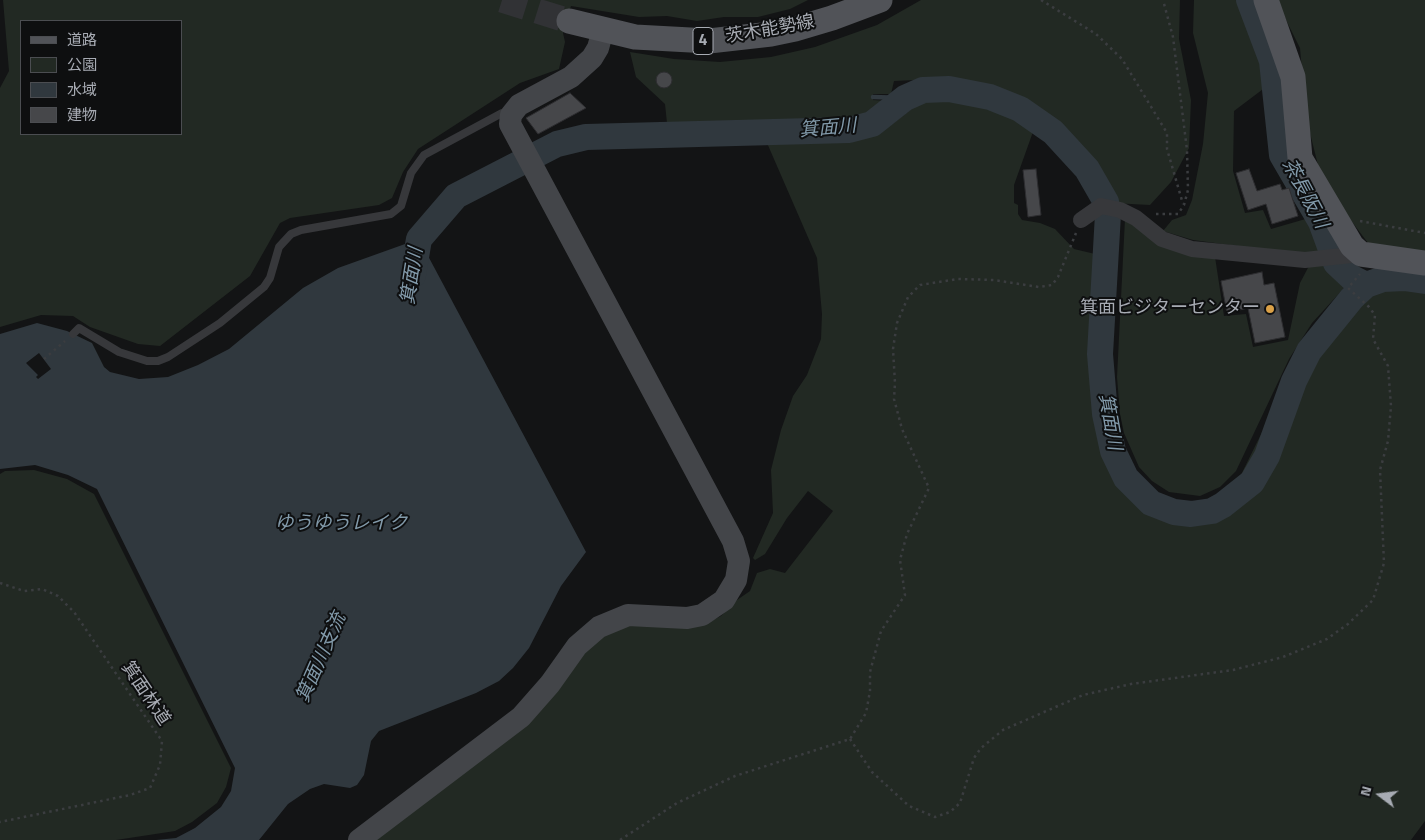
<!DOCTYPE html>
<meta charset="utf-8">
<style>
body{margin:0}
#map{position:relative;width:1425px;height:840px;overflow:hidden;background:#131415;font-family:"Titillium Web","Noto Sans JP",sans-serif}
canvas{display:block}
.legend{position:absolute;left:20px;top:20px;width:162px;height:115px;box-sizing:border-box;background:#0e0f10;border:1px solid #4b4d51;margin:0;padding:6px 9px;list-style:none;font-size:15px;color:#a7abb3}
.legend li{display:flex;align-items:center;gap:10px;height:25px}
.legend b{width:25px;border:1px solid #4b4d51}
.north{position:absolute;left:1355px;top:770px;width:50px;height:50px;-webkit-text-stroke:4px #0e0f10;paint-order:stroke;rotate:285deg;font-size:14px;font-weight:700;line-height:20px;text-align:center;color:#a7abb3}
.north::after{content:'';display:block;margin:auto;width:18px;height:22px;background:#a7abb3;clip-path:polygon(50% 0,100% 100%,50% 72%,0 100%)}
</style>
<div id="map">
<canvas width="1425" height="840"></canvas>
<ul class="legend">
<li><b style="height:6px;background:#515358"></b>道路</li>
<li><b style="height:14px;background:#222923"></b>公園</li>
<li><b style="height:14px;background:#30383e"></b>水域</li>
<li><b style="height:14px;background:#46474a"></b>建物</li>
</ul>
<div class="north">N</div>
</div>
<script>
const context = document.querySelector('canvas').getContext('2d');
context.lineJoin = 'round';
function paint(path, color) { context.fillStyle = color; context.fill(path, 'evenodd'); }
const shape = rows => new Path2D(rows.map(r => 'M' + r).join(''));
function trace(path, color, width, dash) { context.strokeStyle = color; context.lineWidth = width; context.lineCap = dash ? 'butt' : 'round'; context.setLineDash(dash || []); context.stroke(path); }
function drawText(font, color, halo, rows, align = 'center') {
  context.font = font + ' "Titillium Web","Noto Sans JP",sans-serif'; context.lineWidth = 4; context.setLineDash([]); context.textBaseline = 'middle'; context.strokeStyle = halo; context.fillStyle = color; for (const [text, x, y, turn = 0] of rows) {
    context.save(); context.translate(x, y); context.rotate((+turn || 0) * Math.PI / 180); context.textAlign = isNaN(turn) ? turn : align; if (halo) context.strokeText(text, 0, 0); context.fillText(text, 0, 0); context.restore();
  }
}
const green = shape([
 [3,0,808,0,790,9,758,17,724,17,697,21,667,16,639,17,571,6,563,33,565,42,559,69,520,83,418,149,403,172,392,198,379,205,290,218,280,223,250,276,160,346,138,344,90,327,73,316,41,315,0,327,0,88,9,71],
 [21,21,181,21,181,134,21,134],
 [921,0,1180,0,1179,39,1191,100,1189,148,1171,182,1150,205,1112,203,1093,164,1055,121,1022,102,963,80,937,79,894,81,891,94,873,94,873,100,888,101,870,114,852,120,725,125,723,121,667,123,665,104,636,77,630,52,674,59,720,62,771,57,815,47,877,25],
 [1194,0,1257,0,1283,74,1234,111,1233,171,1245,213,1263,210,1271,229,1309,218,1281,169,1292,160,1334,235,1339,253,1311,256,1193,240,1163,231,1172,220,1186,215,1192,200,1203,144,1208,93,1193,33],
 [1276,0,1425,0,1425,254,1368,243,1340,206,1320,173,1306,117,1300,48],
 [934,99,973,102,1004,110,1034,129,1014,185,1014,203,1018,205,1018,214,1022,220,1040,223,1055,229,1074,249,1112,258,1108,387,1113,426,1130,472,1142,487,1166,502,1182,505,1200,505,1216,500,1235,487,1299,357,1325,320,1362,277,1389,270,1425,272,1425,821,1411,840,374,840,585,648,618,626,709,622,721,616,737,600,750,591,757,573,770,569,785,573,833,511,808,491,787,518,765,554,755,560,753,558,773,513,771,470,781,430,793,396,807,375,821,339,822,314,817,258,767,143,849,139,868,136,891,125,919,103],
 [1125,219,1215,257,1224,316,1246,314,1253,347,1288,340,1300,283,1310,264,1342,261,1356,275,1312,323,1289,359,1236,471,1220,487,1200,496,1169,492,1152,481,1139,467,1124,433,1120,414,1117,377],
 [34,470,67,479,94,494,231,768,226,787,217,803,192,822,175,831,116,840,0,840,0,474,5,471]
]);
const water = shape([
 [419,239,586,552,561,586,529,648,513,668,499,681,476,693,379,731,371,741,364,775,357,785,350,788,324,784,310,789,288,804,259,840,156,840,176,838,195,828,221,807,231,791,235,768,97,489,68,475,35,465,0,469,0,334,37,323,67,331,92,343,104,367,110,372,139,379,168,377,198,365,229,349,303,288,338,268]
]);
const pier = shape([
 [39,353,51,369,38,379,36,377,38,375,26,363]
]);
const stream = shape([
 [873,97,905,98]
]);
const river = shape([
 [1249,0,1272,61,1282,155,1321,222,1336,263,1352,278,1366,285],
 [413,275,419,239,456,196,557,144,586,137,849,130,872,124,905,98,923,90,949,89,990,97,1020,109,1053,132,1087,169,1106,202,1108,214,1100,354,1105,414,1113,451,1126,478,1151,503,1174,512,1191,514,1212,511,1223,505,1252,482,1267,456,1294,381,1309,351,1352,298,1366,285,1383,279,1404,278,1425,281]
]);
const building = shape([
 '656 80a8 8 0 1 1 16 0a8 8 0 1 1-16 0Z',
 [570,93,586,108,538,134,526,118,570,93],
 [1036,169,1041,215,1028,217,1023,170,1036,169],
 [1249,169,1257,191,1280,184,1282,190,1289,188,1298,216,1272,224,1266,204,1248,210,1236,173,1249,169],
 [1262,272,1264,285,1274,283,1285,337,1255,343,1248,308,1227,313,1221,281,1262,272]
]);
const primaryTunnel = shape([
 [502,0,569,21]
]);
const path = shape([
 [1041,0,1096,34,1122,59,1167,133,1167,149,1183,204],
 [1156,214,1178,214,1184,205,1188,190,1187,150,1173,37,1163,0],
 [1360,221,1425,233],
 [44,359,65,341],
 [0,583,24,591,42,589,58,596,74,612,162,741,160,765,150,788,130,795,0,822],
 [850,739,872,772,909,806,935,817,950,812,960,803,974,758,981,748,1003,730,1083,695,1131,684,1233,670,1283,657,1327,639,1348,624,1373,600,1384,563,1380,470,1388,441,1391,406,1388,366,1373,339,1375,315,1369,307,1348,288,1360,274],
 [620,840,677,803,735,776,850,739,866,713,870,691,870,672,881,631,905,595,900,560,907,534,929,488,902,429,894,399,895,383,893,349,897,323,908,297,920,285,958,279,994,280,1039,287,1052,285,1058,277,1076,233]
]);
const lane = shape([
 [73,334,79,328,119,352,147,361,158,361,168,357,220,323,264,287,270,278,279,247,291,234,301,230,391,214,401,206,411,173,424,155,502,113,510,114]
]);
const street = shape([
 [1081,220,1101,206,1120,210,1136,218,1162,239,1192,249,1305,260,1361,254]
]);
const secondary = shape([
 [359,840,521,717,550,684,577,646,599,627,628,615,687,618,702,615,724,600,736,580,739,561,733,541,510,124,511,115,519,105,571,77,592,58,598,48,603,30]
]);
const primary = shape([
 [1266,0,1293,77,1300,158,1342,229,1352,246,1361,254,1425,263],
 [569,21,635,37,709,41,771,34,795,29,832,18,880,0]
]);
const markers = [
 [1270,309,5,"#daa047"]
];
const shields = [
 [703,41,20]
];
const shieldNames = [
 ["4",703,41]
];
const streetNames = [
 ["茨木能勢線",770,30,-10],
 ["箕面林道",145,694,56]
];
const poiNames = [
 ["箕面ビジターセンター",1260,309]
];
const waterNames = [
 ["箕面川",828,129,-5],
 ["茶長阪川",1304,194,62],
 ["箕面川",413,276,-81],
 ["箕面川",1109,422,80],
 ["ゆうゆうレイク",341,524],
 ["箕面川支流",322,658,-66]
];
paint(green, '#222923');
paint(water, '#30383e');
paint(pier, '#131415');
trace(stream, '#30383e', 4.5);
trace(river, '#30383e', 26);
paint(building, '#46474a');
trace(building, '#2e2e31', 1);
trace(primaryTunnel, '#313235', 25, [25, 12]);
trace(path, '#3b3d40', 2.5, [2.5, 4]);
trace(lane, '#37383b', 8);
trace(street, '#37383b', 16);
trace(secondary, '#434549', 22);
trace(primary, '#515358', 25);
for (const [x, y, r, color] of markers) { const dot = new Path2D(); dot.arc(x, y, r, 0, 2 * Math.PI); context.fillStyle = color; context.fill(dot); trace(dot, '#0e0f10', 2); }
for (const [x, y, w] of shields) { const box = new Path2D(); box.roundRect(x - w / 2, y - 13.5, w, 27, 4); context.fillStyle = '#0e0f10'; context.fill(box); trace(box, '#a7abb3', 1); }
drawText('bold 16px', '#a7abb3', null, shieldNames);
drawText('18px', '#a7abb3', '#0e0f10', streetNames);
drawText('18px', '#a7abb3', '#0e0f10', poiNames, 'right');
drawText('italic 19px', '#829aaa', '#0e0f10', waterNames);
</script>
